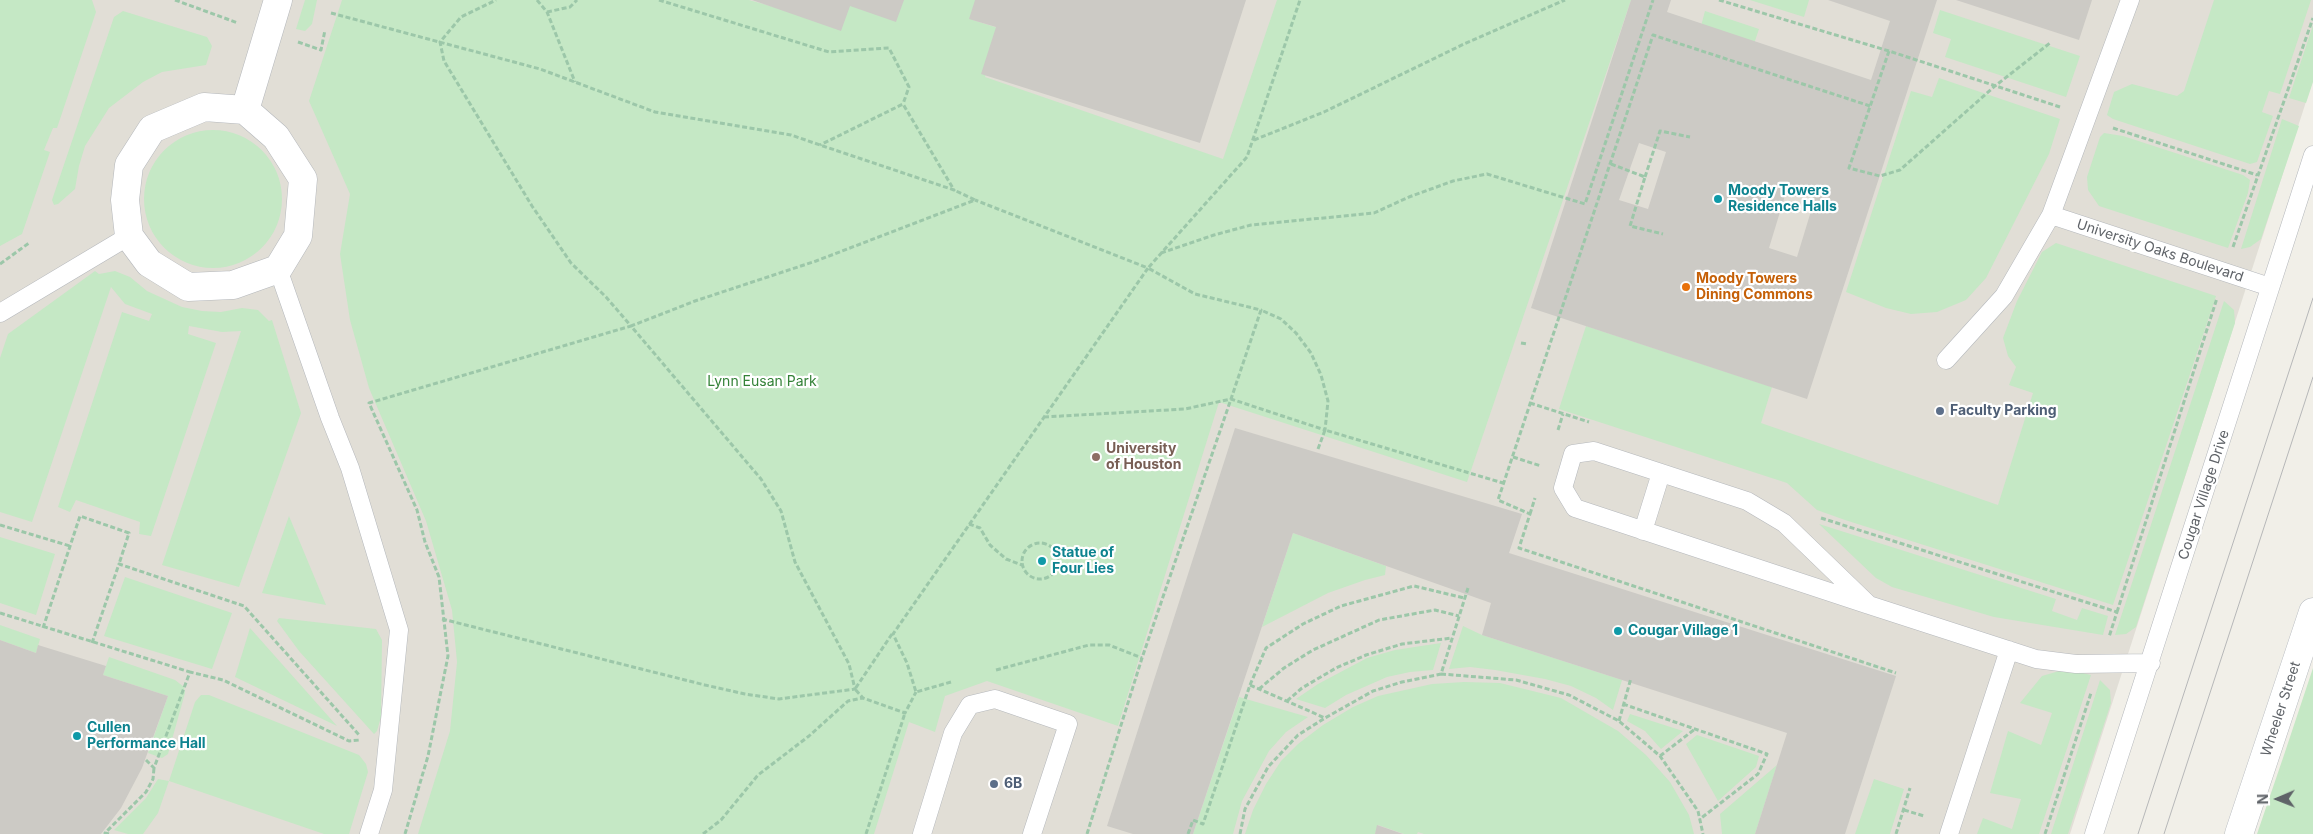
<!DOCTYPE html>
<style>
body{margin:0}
#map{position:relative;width:2313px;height:834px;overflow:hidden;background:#f1efe8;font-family:Inter,sans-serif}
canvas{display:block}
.north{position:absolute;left:2253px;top:774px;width:50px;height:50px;-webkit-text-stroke:4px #fff;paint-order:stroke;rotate:269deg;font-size:14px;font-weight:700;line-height:20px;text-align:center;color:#5f6368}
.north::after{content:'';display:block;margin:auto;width:18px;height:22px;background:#5f6368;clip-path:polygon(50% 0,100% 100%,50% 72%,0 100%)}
</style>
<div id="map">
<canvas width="2313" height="834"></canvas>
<div class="north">N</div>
</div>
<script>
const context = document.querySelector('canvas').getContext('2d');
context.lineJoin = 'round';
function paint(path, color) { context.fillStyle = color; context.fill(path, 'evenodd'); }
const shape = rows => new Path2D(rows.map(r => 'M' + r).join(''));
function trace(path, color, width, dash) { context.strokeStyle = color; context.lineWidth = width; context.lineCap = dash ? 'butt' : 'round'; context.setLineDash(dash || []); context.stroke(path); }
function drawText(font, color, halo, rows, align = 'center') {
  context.font = font + ' Inter,sans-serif'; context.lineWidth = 4.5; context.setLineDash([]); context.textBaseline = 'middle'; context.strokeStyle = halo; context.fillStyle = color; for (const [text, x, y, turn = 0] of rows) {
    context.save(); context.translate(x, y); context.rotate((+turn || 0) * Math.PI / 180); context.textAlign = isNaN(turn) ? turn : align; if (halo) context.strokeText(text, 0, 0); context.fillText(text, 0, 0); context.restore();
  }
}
const education = shape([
 [0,0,2313,0,2313,80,2070,834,0,834]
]);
const green = shape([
 [0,0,92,0,96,12,57,128,53,128,44,150,50,152,22,234,0,246],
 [305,0,317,0,312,24,305,31,296,29],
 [342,0,749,0,842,26,850,3,900,0,979,0,973,20,1001,29,985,77,1223,159,1277,0,1631,0,1467,482,1219,402,1118,726,987,681,945,696,935,732,909,722,874,834,418,834,450,731,457,662,452,610,426,521,369,388,350,320,340,254,350,194,309,101],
 [1750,0,1809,0,1804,17],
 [2214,0,2311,0,2280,94,2269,91,2262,112,2273,116,2257,162,2250,164,2113,119,2107,115,2114,92,2132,84,2177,96,2184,91],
 [1940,10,2080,56,2066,97,1945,57,1951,39,1933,33],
 [123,11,207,37,212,46,206,65,162,72,143,82,109,108,85,146,79,166,75,189,58,204,54,205,52,200,114,17],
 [1705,11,1759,29,1754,44,1701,26],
 [2313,25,2313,82,2306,103,2289,98],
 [1939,78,2060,119,2049,154,1986,278,1966,300,1937,312,1911,314,1886,308,1846,292,1911,91,1932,97],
 [2282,119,2299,126,2261,239,2250,247,2241,249],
 '144 199a69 69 0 1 1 138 0a69 69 0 1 1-138 0Z',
 [2104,133,2123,136,2243,175,2250,180,2248,193,2228,248,2099,206,2088,190,2087,177,2100,137],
 [2056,243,2216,296,2113,605,1845,520,1817,510,1787,483,1559,409,1586,326,1772,387,1761,423,1998,505,2033,393,2009,385,2016,367,2008,356,2003,338,2017,301,2042,252],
 [95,271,99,274,115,271,130,277,147,291,182,307,202,311,221,312,242,308,258,310,269,321,272,320,301,413,239,587,162,565,241,331,222,332,189,326,188,334,216,343,151,536,139,534,140,522,76,500,70,512,58,507,122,312,149,321,152,314,125,304,111,287,32,522,0,512,0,358,8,334],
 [2224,301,2234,310,2235,323,2136,627,2126,634,2115,635],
 [289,516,326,605,262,593],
 [1819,524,2056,599,2052,611,2077,620,2082,608,2108,616,2103,635,1994,617,1892,587,1876,578],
 [1293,533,1386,566,1385,575,1365,580,1328,593,1262,627],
 [0,537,55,554,36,615,0,603],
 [125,577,232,613,212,669,104,636],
 [279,618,376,629,382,640,381,717,377,731,374,734,299,651,277,621],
 [0,625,40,639,36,653,0,640],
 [1463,626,1482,635,1622,680,1613,710,1596,698,1571,686,1545,679,1495,670,1470,667,1449,669],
 [250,628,337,726,235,677],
 [1441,643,1433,670,1410,672,1387,677,1346,695,1325,708,1296,699,1318,684,1367,658,1395,650],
 [109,657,175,680,184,687,185,693,168,754,162,758,148,753,168,696,103,675],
 [2313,668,2313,834,2257,834,2284,755],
 [2066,669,2091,675,2039,834,1977,834,1983,818,2012,829,2021,799,1990,793,2008,731,2041,745,2052,713,2020,703,2042,676],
 [2100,680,2110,690,2111,703,2068,834,2051,834],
 [1464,682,1500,683,1561,698,1618,731,1646,755,1670,782,1689,815,1694,834,1424,834,1418,832,1417,834,1404,834,1378,825,1375,834,1245,834,1253,810,1266,784,1281,761,1298,744,1323,725,1353,707,1378,696,1432,684],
 [201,695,209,695,359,755,366,764,368,772,349,834,324,834,169,781,158,813,143,834,128,834,114,830,146,798,158,779,169,781,195,702],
 [1239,697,1308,717,1286,732,1269,751,1242,801,1233,834,1193,834],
 [1630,714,1683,731,1661,749,1645,731,1627,721],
 [1697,735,1759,756,1756,767,1718,801,1686,744],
 [1777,765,1755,834,1722,834,1720,814],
 [1874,779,1904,789,1890,834,1855,834]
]);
const building = shape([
 [752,0,904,0,896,22,850,6,841,31],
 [975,0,1246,0,1200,143,981,74,996,27,969,19],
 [1631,0,1671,0,1667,12,1871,80,1890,21,1828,0,1937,0,1807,399,1531,308],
 [1639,143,1666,152,1648,209,1619,200],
 [1787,189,1815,198,1797,257,1769,248],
 [1956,0,2092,0,2079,40],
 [1235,428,1522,514,1509,553,1896,676,1845,834,1755,834,1787,733,1482,635,1491,603,1293,533,1193,834,1133,834,1107,826],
 [0,640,36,653,38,645,106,666,103,675,168,696,142,768,121,808,101,834,0,834],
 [1377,825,1403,834,1375,834]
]);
const path = shape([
 [175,0,238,23],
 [537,0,547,12,575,82],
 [659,0,829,52,889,48,909,87,903,104],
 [1719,0,1889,51,2060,107],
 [547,12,570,7,577,0],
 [331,13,540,69,655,112,791,135,820,145,954,190,903,104,820,145],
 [298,42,321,50,325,30],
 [1889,51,1849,168,1880,176,1900,170,1995,86,2050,43],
 [1870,106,1653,35,1498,500,1530,514,1519,548,1896,673],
 [2113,128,2257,175],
 [1254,140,1324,112,1464,44,1565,0],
 [1611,164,1645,177,1630,226,1663,234],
 [1645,177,1660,131,1690,137],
 [2233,247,2313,18],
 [1161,253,1214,235,1251,225,1374,213,1409,197,1453,181,1487,174,1585,204,1653,0],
 [0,264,29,243],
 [1521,343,1527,344],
 [1530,403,1589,422],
 [1044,417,1185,409,1231,399,1261,310,1195,294,1148,268,1247,157,1300,0],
 [1558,430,1563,414],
 [1318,449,1325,430,1503,483],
 [1513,457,1541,466],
 [1530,514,1535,498],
 [1821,518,2117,612,2109,637],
 [969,524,980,528,990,545,1006,559,1022,565],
 [0,525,70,546],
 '1022 561a18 18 0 1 1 36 0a18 18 0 1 1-36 0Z',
 [2117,612,2217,298],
 [0,613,190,672],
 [442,619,705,685,745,694,779,699,855,689,849,664,795,562,781,511,761,479,631,326,695,301,816,261,975,200,954,190],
 [43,628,80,516,129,533,119,564],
 [892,634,855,689,863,698,905,713,916,692],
 [92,643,119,564,244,606,360,736],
 [996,670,1089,645,1109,645,1142,658],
 [1441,674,1516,680,1569,695,1619,721,1660,756,1698,811,1703,834],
 [951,682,916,692,907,663,893,634,1148,268,975,200],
 [1250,685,1266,648,1303,624,1341,606,1414,586,1464,598],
 [1259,689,1284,668,1313,650,1379,620,1435,610,1459,616],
 [1287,701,1302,688,1336,668,1366,655,1402,644,1452,638],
 [1623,704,1767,754,1758,774,1700,819],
 [1619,721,1631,678],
 [1660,756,1695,729],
 [146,760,154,768,190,672,223,680,349,741,360,740],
 [1904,810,1924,816],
 [109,834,105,833,146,792,153,779,154,768],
 [405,834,428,756,448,656,439,577,425,542,417,510,369,403,631,326,606,297,571,263,532,206,444,61,440,42,461,17,496,0],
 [703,834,721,820,758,775,809,736,848,701,863,698],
 [866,834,905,713],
 [1087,834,1142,658,1231,399,1325,430,1328,401,1321,375,1311,353,1296,333,1281,319,1261,310],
 [1188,834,1193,820,1203,824,1250,685,1325,718,1373,691,1402,682,1441,674,1468,588],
 [1240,834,1245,809,1268,767,1298,735,1325,718],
 [1896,834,1910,788],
 [2045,834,2091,693]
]);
const service = shape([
 [2051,215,2270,287],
 [278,269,330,418,350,468,399,630,383,790,369,834],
 [0,313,129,236],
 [1946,360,2004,296,2051,215,2130,0],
 [1643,531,1661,473],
 [1869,605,1575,508,1563,488,1573,454,1594,451,1747,501,1784,523,1869,605,2036,659,2076,664,2151,663],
 [922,834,953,733,970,705,995,699,1068,724,1032,834],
 [1949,834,2009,650],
 [2094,834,2313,155]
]);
const minor = shape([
 [204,107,245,110,276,137,303,179,298,236,278,269,233,285,188,287,149,263,129,236,125,200,129,165,152,129,204,107],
 [245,110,278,0]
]);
const secondary = shape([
 [2239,834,2313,612]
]);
const tram = shape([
 [2138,834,2313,298],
 [2164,834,2313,377]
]);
const markers = [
 [1718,199,5,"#0f9aa8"],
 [1686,287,5,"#e8710a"],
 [1940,411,5,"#5c6f8a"],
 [1096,457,5,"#8d6e63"],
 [1042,561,5,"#0f9aa8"],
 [1618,631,5,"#0f9aa8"],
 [77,736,5,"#0f9aa8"],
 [994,784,5,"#5c6f8a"]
];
const cultureNames = [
 ["Moody Towers",1728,191],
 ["Residence Halls",1728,207],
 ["Statue of",1052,553],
 ["Four Lies",1052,569],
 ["Cougar Village 1",1628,631],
 ["Cullen",87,728],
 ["Performance Hall",87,744]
];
const streetNames = [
 ["University Oaks Boulevard",2160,251,18],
 ["Cougar Village Drive",2204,495,-72],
 ["Wheeler Street",2281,709,-72]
];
const foodNames = [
 ["Moody Towers",1696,279],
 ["Dining Commons",1696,295]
];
const parkNames = [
 ["Lynn Eusan Park",762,382]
];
const serviceNames = [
 ["Faculty Parking",1950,411],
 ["6B",1004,784]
];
const educationNames = [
 ["University",1106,449],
 ["of Houston",1106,465]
];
paint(education, '#e1ded6');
paint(green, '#c5e8c5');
paint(building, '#cccac5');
trace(service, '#b5b8bc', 19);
trace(minor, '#b5b8bc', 29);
trace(secondary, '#b6babf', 29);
trace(path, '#9cc7a9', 3, [5, 2.5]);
trace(service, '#fff', 18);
trace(minor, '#fff', 28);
trace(secondary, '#fff', 28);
trace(tram, '#b6b7b8', 1);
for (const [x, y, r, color] of markers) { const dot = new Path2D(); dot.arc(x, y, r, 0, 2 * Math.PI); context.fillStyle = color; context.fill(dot); trace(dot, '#fff', 2); }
drawText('bold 14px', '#0d838f', '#fff', cultureNames, 'left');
drawText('14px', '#5f6368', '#fff', streetNames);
drawText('bold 14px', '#c56008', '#fff', foodNames, 'left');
drawText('14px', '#348238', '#fff', parkNames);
drawText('bold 14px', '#4e5e75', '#fff', serviceNames, 'left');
drawText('bold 14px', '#785e54', '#fff', educationNames, 'left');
</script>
